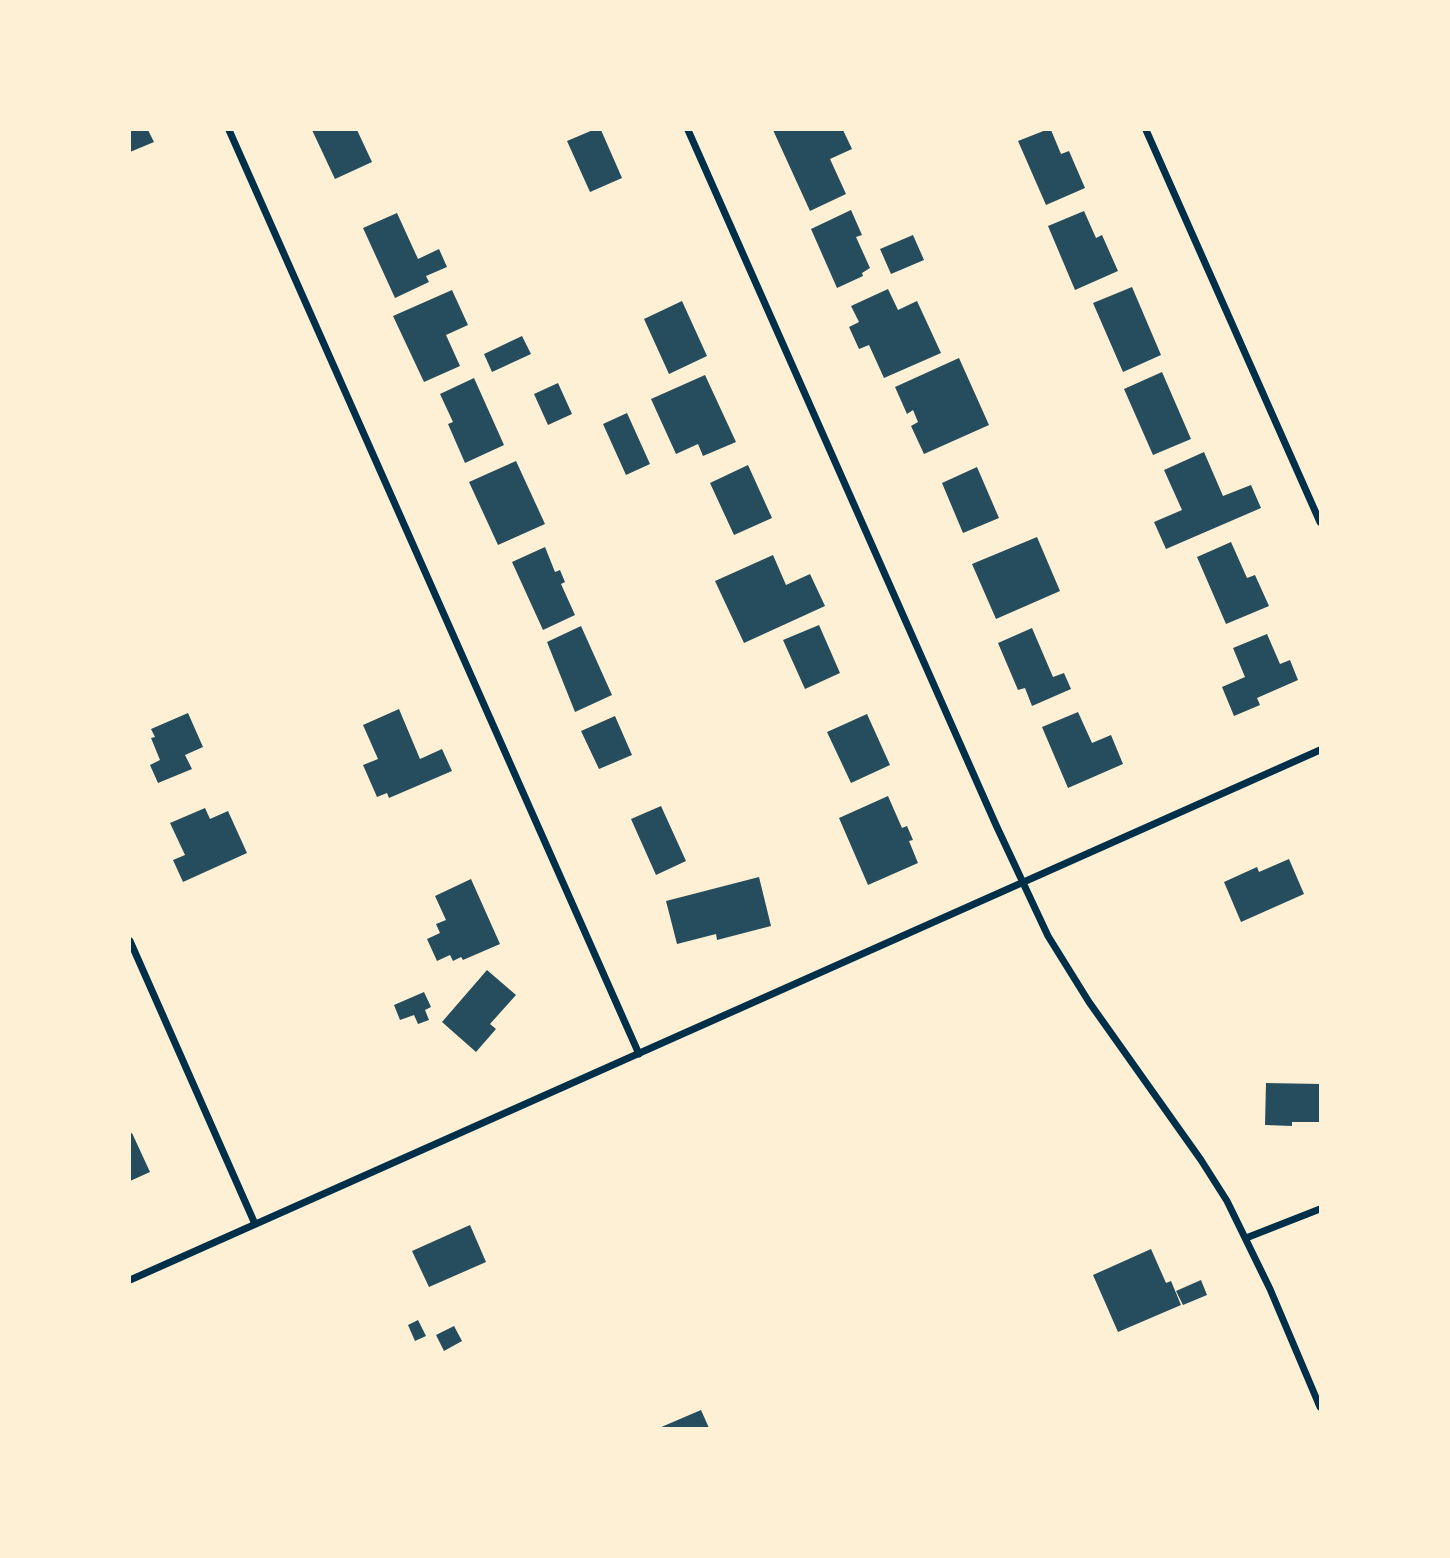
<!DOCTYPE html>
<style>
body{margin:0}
#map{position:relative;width:1450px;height:1558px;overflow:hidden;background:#fdf0d5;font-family:Cabin,sans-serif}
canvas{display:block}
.frame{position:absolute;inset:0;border:131px solid #fdf0d5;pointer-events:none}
</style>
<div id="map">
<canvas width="1450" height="1558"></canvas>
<div class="frame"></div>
</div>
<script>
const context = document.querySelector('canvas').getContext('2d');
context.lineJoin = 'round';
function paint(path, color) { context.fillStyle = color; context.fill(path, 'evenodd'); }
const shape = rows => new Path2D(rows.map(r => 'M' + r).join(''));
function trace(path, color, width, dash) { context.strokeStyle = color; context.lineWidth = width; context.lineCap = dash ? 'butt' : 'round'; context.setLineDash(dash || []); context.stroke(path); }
const building = shape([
 [130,130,148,130,154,142,130,152],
 [312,130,357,130,372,162,335,179],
 [593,130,601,130,622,178,590,192,567,141],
 [773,130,843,130,852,149,830,159,846,194,810,211],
 [1046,130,1051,130,1061,154,1069,151,1085,188,1046,205,1018,141],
 [851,210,862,235,856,237,870,268,862,273,863,276,837,288,811,229],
 [1084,211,1096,238,1102,235,1118,271,1075,290,1048,226],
 [397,213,418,259,439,249,447,267,426,276,429,282,395,298,363,228],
 [913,235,924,260,891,274,880,249],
 [1132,287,1161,355,1123,372,1093,303],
 [888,289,898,310,917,301,941,353,884,378,869,345,859,349,849,327,859,322,851,306],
 [452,290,468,325,446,335,460,366,424,382,393,316],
 [682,301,707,356,669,374,644,319],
 [522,336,531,354,492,372,484,354],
 [959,358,989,425,924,454,911,426,918,422,913,410,907,414,895,387],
 [1162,372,1191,439,1153,455,1124,389],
 [705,375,736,442,703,456,698,444,676,454,651,399],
 [474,378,504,445,465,463,448,424,453,422,440,394],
 [558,383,572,414,548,425,534,394],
 [627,413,650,464,626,475,603,424],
 [1204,452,1223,496,1251,485,1261,508,1166,549,1154,522,1182,510,1164,470],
 [516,461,545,524,498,545,469,482],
 [748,465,772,518,734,535,710,483],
 [977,467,999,518,963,533,942,483],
 [1037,537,1060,591,996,619,972,564],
 [1231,542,1247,578,1255,575,1269,606,1226,624,1197,557],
 [545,547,555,572,560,570,565,582,561,584,575,615,543,630,512,562],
 [773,555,786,585,810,574,825,606,744,643,715,581],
 [819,625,840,673,805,689,783,640],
 [581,626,612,695,575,712,547,642],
 [1032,628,1053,677,1064,673,1071,689,1032,706,1025,688,1018,690,998,643],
 [1267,634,1280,664,1290,660,1298,680,1257,698,1260,705,1234,716,1222,687,1245,677,1233,648],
 [399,709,420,759,442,749,452,771,389,798,387,793,377,797,363,765,378,759,363,725],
 [1078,712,1092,743,1111,735,1123,764,1068,788,1042,727],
 [188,713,203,747,185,755,192,769,158,783,150,765,160,760,151,738,155,737,151,729],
 [867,714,890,765,851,783,827,732],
 [615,716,632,755,599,769,581,731],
 [888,796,902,828,907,826,913,840,909,841,918,863,868,885,839,818],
 [661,806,686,861,656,875,631,819],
 [205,808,210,819,228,811,247,853,183,882,173,860,185,855,170,823],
 [1289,859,1304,894,1241,922,1224,882,1257,867,1259,872],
 [759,877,771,926,717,940,716,934,677,944,666,901],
 [471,879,500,944,463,960,461,957,453,961,450,955,437,961,427,939,440,933,436,924,446,920,435,896],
 [487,970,516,995,490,1024,496,1029,476,1052,442,1022],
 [424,992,431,1007,425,1010,429,1020,418,1024,414,1015,400,1020,394,1005],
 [1266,1083,1320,1084,1320,1122,1292,1122,1292,1126,1265,1125],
 [132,1133,150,1172,130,1181,130,1134],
 [470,1225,486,1262,429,1287,412,1251],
 [1151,1249,1166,1283,1171,1281,1181,1305,1118,1332,1093,1275],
 [1201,1280,1207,1295,1183,1305,1176,1291],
 [418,1320,426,1336,415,1341,408,1325],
 [454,1326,462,1341,444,1351,436,1335],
 [701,1410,709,1428,659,1428]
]);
const minor = shape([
 [229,130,639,1054],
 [688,130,996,825,1048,936,1089,1002,1201,1160,1227,1201,1270,1289,1320,1407],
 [1146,130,1320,522],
 [130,941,255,1224],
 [1246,1238,1320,1209],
 [130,1280,1320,750]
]);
paint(building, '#264d5e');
trace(minor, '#003049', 7);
</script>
